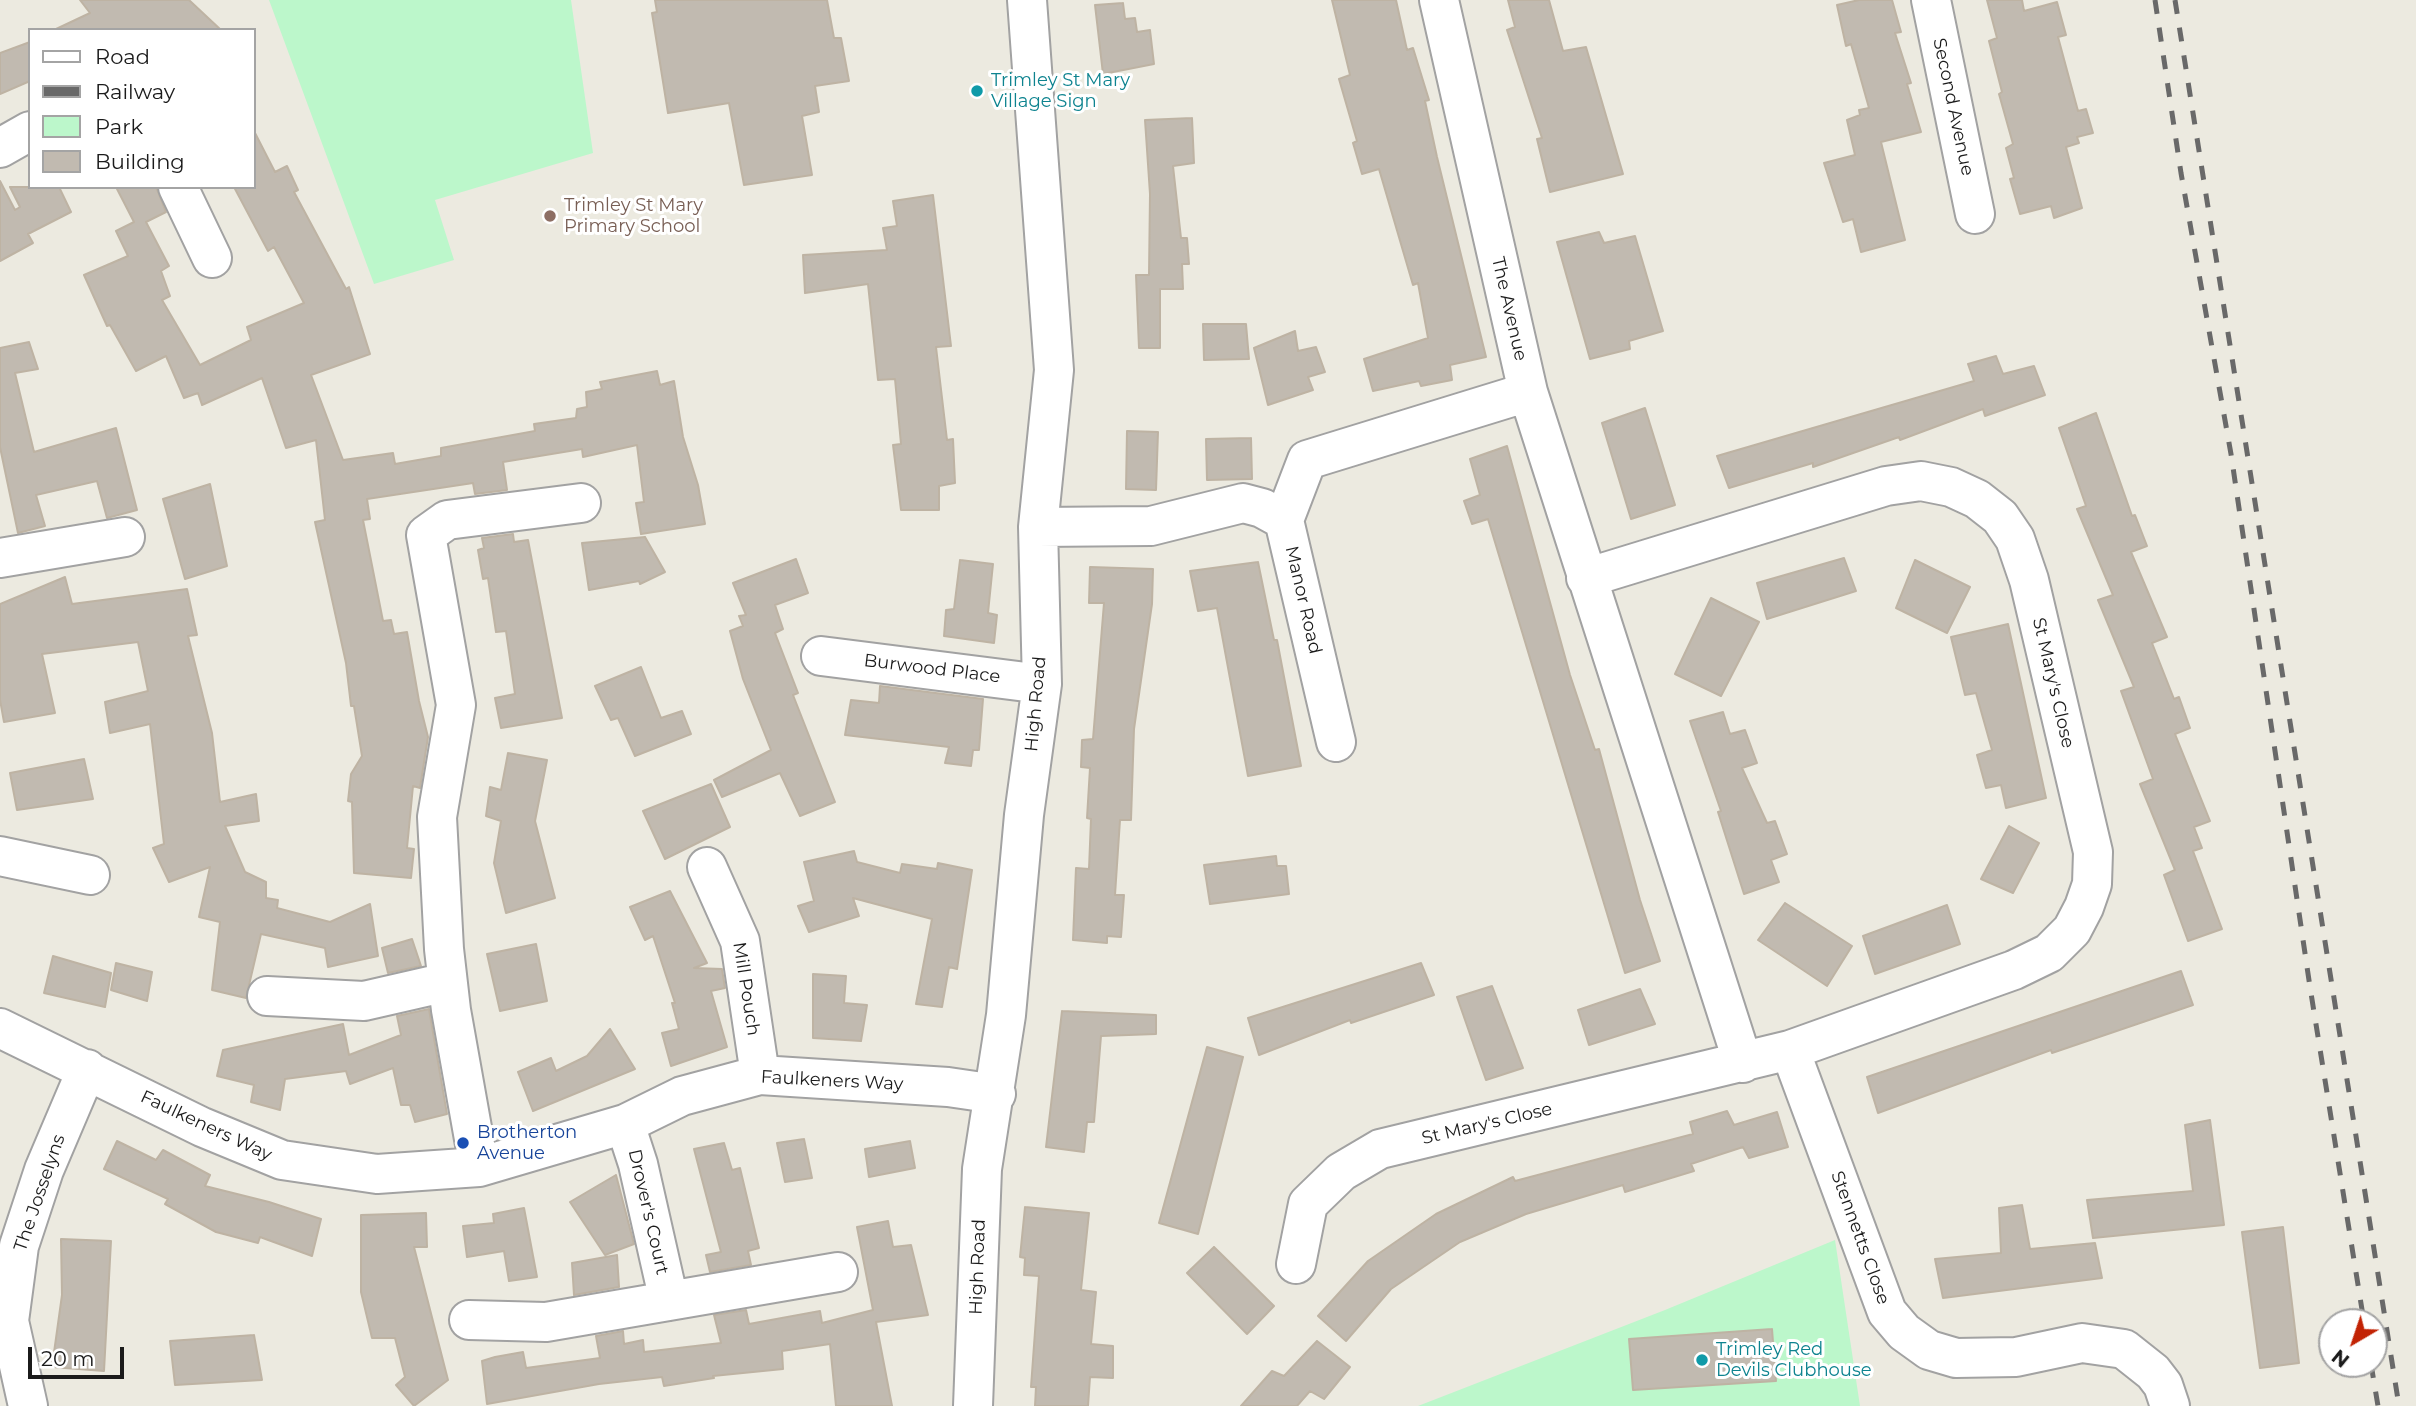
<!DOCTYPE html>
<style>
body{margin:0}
#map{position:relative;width:2416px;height:1406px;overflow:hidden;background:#eceae0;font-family:Montserrat,sans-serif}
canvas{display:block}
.legend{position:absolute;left:28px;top:28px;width:228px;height:161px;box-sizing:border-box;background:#fff;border:2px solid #a4a4a4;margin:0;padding:9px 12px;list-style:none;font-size:21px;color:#1b1b1b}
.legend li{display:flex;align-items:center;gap:14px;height:35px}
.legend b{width:35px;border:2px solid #a4a4a4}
.north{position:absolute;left:2318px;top:1308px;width:70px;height:70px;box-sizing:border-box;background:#fff;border:2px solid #a4a4a4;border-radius:50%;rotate:219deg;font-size:19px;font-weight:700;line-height:28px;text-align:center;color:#1b1b1b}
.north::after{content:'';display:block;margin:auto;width:24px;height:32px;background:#c22304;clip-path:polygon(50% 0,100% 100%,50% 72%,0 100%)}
.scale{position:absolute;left:28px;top:1347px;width:96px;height:32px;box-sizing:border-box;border:4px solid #1b1b1b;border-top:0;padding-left:9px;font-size:21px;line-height:24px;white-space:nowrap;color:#1b1b1b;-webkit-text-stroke:5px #fff;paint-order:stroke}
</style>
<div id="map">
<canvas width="2416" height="1406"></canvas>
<ul class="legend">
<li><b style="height:9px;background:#fff"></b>Road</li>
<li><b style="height:9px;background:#696969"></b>Railway</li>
<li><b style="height:19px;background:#bcf7cb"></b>Park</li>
<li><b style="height:19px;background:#c1bab0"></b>Building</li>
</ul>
<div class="north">N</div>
<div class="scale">20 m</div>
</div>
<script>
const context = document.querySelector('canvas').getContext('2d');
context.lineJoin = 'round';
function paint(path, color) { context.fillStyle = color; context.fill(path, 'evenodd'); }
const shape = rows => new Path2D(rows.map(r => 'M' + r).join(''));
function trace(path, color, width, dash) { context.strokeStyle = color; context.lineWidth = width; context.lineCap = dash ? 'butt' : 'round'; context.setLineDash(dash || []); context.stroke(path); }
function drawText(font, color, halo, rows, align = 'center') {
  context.font = font + ' Montserrat,sans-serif'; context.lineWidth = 6; context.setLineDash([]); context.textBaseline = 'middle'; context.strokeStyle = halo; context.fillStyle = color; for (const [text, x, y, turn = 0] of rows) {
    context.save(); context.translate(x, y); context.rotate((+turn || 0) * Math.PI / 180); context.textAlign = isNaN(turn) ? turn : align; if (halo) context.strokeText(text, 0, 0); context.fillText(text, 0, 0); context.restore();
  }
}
const park = shape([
 [269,0,571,0,593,153,435,200,454,260,374,284],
 [1835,1240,1860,1406,1418,1406,1665,1310]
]);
const building = shape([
 [80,0,189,0,221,30,54,30,90,13,80,0],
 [655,0,827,0,834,38,841,38,849,81,815,86,819,112,802,116,812,175,744,185,729,103,668,113,652,13,657,12,655,0],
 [1332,0,1396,0,1407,50,1413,48,1429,100,1425,101,1437,157,1486,357,1450,365,1452,380,1421,386,1419,381,1373,391,1364,359,1428,338,1418,283,1413,285,1379,169,1362,174,1353,143,1357,141,1339,79,1350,75,1332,0],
 [1508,0,1549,0,1563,51,1586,47,1623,174,1550,192,1537,139,1542,138,1507,30,1515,27,1508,0],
 [1859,0,1892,0,1901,32,1895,33,1911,83,1907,84,1921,132,1881,142,1905,240,1861,252,1853,219,1843,222,1824,163,1855,155,1847,120,1860,115,1859,110,1869,108,1851,44,1846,46,1837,5,1859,0],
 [1987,0,2022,0,2024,11,2057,2,2066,35,2058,37,2078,111,2086,109,2093,133,2077,137,2079,143,2066,147,2082,208,2054,218,2051,206,2020,214,2010,179,2014,178,2006,148,2013,144,1999,94,2002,92,1989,41,1997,38,1987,0],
 [1123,3,1125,19,1135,18,1137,32,1150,30,1154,64,1103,74,1095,5,1123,3],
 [30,42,30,81,0,94,0,53,30,42],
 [1192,118,1194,163,1173,166,1181,238,1187,238,1189,264,1182,264,1183,289,1160,289,1160,348,1139,348,1136,275,1149,275,1150,194,1145,120,1192,118],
 [254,131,275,172,287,166,298,190,294,192,346,289,349,287,370,354,311,375,343,460,393,453,395,464,441,456,441,448,535,431,534,424,576,418,577,409,587,407,586,392,602,389,600,382,657,371,660,385,674,381,683,437,698,485,705,524,641,534,636,503,644,502,637,445,583,457,582,449,503,462,507,490,475,494,473,483,367,499,370,519,363,520,383,621,391,620,394,634,407,632,419,701,428,737,420,788,413,786,407,848,414,849,411,878,354,873,352,802,348,801,351,774,362,756,354,706,351,706,346,663,315,522,325,520,316,440,286,448,262,378,202,405,198,393,184,398,166,356,136,371,110,325,107,326,84,275,128,256,116,231,134,222,116,187,156,187,166,212,146,222,169,266,161,271,170,296,162,300,200,365,251,340,247,327,304,303,274,247,268,251,234,187,254,187,254,131],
 [0,181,15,210,20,207,10,187,59,187,71,212,28,234,33,243,0,261,0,181],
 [933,195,951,346,936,347,947,440,953,439,955,483,939,486,939,510,901,510,893,445,901,444,895,379,878,380,868,284,805,293,803,255,887,250,883,228,897,226,893,201,933,195],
 [1599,232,1604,243,1635,236,1663,331,1629,341,1630,349,1590,359,1557,242,1599,232],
 [1203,324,1246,324,1249,359,1204,360,1203,324],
 [1295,331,1298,351,1316,347,1325,372,1308,377,1313,390,1268,405,1254,348,1295,331],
 [29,342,38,369,15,373,34,452,116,428,137,510,107,518,97,481,36,495,45,526,18,533,0,447,0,348,29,342],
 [1996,356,2003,374,2034,366,2045,395,1985,416,1983,409,1900,440,1899,437,1813,467,1813,463,1729,488,1717,456,1974,381,1968,364,1996,356],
 [1645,408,1675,505,1631,519,1602,423,1645,408],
 [2096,413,2132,516,2135,515,2147,546,2131,552,2167,637,2152,643,2174,699,2179,697,2190,728,2175,734,2210,821,2194,827,2202,848,2193,851,2222,929,2188,941,2164,875,2175,870,2140,784,2153,779,2121,691,2134,687,2098,600,2113,595,2077,509,2086,506,2059,428,2096,413],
 [1127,431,1158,432,1156,490,1126,489,1127,431],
 [1251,438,1252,479,1207,480,1206,439,1251,438],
 [1507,446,1570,675,1595,750,1599,749,1640,900,1660,961,1625,973,1488,519,1472,524,1464,501,1480,495,1470,459,1507,446],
 [210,484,227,566,185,579,163,499,210,484],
 [513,534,514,542,528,540,562,718,501,728,495,698,515,694,506,631,496,632,488,578,483,579,478,550,484,548,482,538,513,534],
 [645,537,665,572,640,584,639,581,589,590,582,543,645,537],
 [1844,558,1856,591,1767,619,1757,583,1844,558],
 [796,559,808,593,775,605,783,629,775,633,798,693,793,695,835,802,800,816,780,773,722,797,714,780,771,750,743,679,730,631,743,626,739,616,746,615,733,583,796,559],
 [960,560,993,564,988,613,997,615,994,643,944,636,946,610,954,609,960,560],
 [1915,560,1970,587,1947,633,1896,608,1915,560],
 [1258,562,1274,640,1277,640,1301,766,1248,776,1217,608,1198,611,1190,571,1258,562],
 [1090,567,1153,569,1152,604,1134,729,1131,820,1120,820,1115,895,1124,895,1121,937,1107,936,1107,943,1073,940,1076,868,1089,869,1091,819,1087,818,1090,768,1081,767,1082,740,1093,739,1104,603,1089,603,1090,567],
 [65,577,72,604,187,589,197,635,188,636,212,733,220,802,256,794,259,821,225,826,245,872,266,882,266,898,278,900,277,908,330,922,370,904,378,956,328,967,325,948,261,934,246,998,212,990,220,922,199,917,210,867,169,882,153,848,164,844,150,724,110,733,105,702,148,691,138,642,42,654,55,713,4,722,0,700,0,604,65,577],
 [1711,598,1759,622,1721,696,1675,674,1711,598],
 [2008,624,2046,798,2006,808,2001,785,1986,788,1977,755,1992,750,1976,693,1965,695,1951,637,2008,624],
 [641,667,661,718,682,711,691,734,635,756,618,718,611,720,595,686,641,667],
 [880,686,983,699,979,750,973,750,971,766,945,763,949,747,845,735,851,700,879,703,880,686],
 [1723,712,1730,734,1745,730,1757,763,1742,768,1767,823,1775,821,1787,854,1771,860,1779,882,1744,894,1718,812,1721,811,1690,721,1723,712],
 [508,753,547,760,535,821,555,898,506,913,494,863,501,821,486,816,490,787,501,790,508,753],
 [84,759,93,799,17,810,10,773,84,759],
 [711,784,730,827,665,859,643,811,711,784],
 [2009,826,2039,843,2013,893,1981,879,2009,826],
 [854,851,857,862,900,873,902,864,937,869,938,863,972,870,957,969,949,967,942,1007,916,1004,932,919,853,898,859,916,809,932,798,906,814,901,804,862,854,851],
 [1276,856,1277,866,1286,866,1289,894,1210,904,1204,865,1276,856],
 [670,891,707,963,694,968,722,969,725,988,711,991,727,1047,671,1066,662,1033,679,1029,672,1003,675,1003,653,936,645,940,630,907,670,891],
 [1785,903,1852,946,1827,986,1758,940,1785,903],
 [1947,905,1960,944,1875,974,1863,936,1947,905],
 [412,939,421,966,388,973,382,948,412,939],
 [536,944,547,1001,500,1011,487,954,536,944],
 [53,956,111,973,105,1007,44,993,53,956],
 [116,963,152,972,147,1001,111,990,116,963],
 [1421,963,1434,995,1351,1023,1350,1020,1259,1055,1248,1018,1421,963],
 [2181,971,2193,1005,2052,1053,2051,1050,1878,1113,1867,1077,2181,971],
 [813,974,846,976,844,1003,867,1005,861,1041,813,1038,813,974],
 [1492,986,1523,1068,1486,1080,1457,997,1492,986],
 [1640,989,1655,1024,1589,1045,1578,1010,1640,989],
 [429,1009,447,1114,415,1122,410,1105,401,1105,393,1068,350,1084,346,1071,285,1079,280,1110,251,1102,254,1085,217,1076,223,1050,343,1024,349,1055,401,1035,397,1016,429,1009],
 [1062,1011,1156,1015,1156,1034,1101,1036,1094,1122,1087,1122,1084,1152,1046,1147,1062,1011],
 [610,1029,635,1069,533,1111,518,1072,551,1058,556,1071,587,1056,610,1029],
 [1207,1047,1243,1057,1198,1234,1159,1223,1207,1047],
 [1727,1111,1734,1125,1777,1112,1788,1147,1749,1158,1743,1147,1691,1164,1694,1171,1625,1192,1623,1185,1526,1214,1460,1242,1391,1289,1346,1341,1318,1316,1368,1261,1436,1214,1513,1177,1515,1181,1693,1134,1690,1122,1727,1111],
 [2210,1120,2224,1225,2093,1238,2087,1200,2193,1191,2185,1125,2210,1120],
 [804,1139,812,1178,785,1182,777,1143,804,1139],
 [117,1141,156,1160,163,1150,210,1175,205,1186,269,1202,321,1219,312,1256,260,1237,258,1243,216,1232,165,1204,168,1199,104,1169,117,1141],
 [910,1141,915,1168,869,1177,865,1149,910,1141],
 [724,1143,732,1170,740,1168,759,1248,748,1251,751,1265,710,1272,706,1255,721,1252,694,1149,724,1143],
 [616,1175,634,1244,605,1255,570,1202,616,1175],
 [2022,1205,2030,1249,2095,1243,2102,1278,1943,1298,1935,1259,2001,1253,1999,1208,2022,1205],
 [1025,1207,1089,1213,1081,1290,1096,1292,1091,1344,1113,1346,1113,1378,1090,1377,1088,1406,1035,1406,1036,1387,1031,1387,1039,1276,1024,1275,1025,1258,1020,1257,1025,1207],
 [524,1208,537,1277,509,1281,504,1251,467,1257,463,1226,494,1223,493,1214,524,1208],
 [426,1213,427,1247,414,1247,448,1380,414,1406,396,1385,405,1377,395,1338,372,1338,361,1292,361,1215,426,1213],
 [888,1221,893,1247,911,1245,928,1315,876,1322,892,1406,836,1406,830,1344,782,1351,783,1369,713,1376,714,1378,664,1386,662,1377,599,1384,487,1404,482,1361,495,1357,523,1352,526,1368,600,1358,596,1336,623,1331,624,1344,643,1340,644,1352,721,1343,714,1315,746,1310,749,1324,820,1311,822,1323,873,1310,857,1227,888,1221],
 [2283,1227,2299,1363,2260,1368,2242,1232,2283,1227],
 [61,1239,111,1241,104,1371,52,1367,62,1295,61,1239],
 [1214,1247,1274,1306,1247,1334,1187,1273,1214,1247],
 [617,1255,619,1287,574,1295,572,1263,617,1255],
 [1772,1329,1776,1381,1633,1390,1629,1339,1772,1329],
 [254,1335,262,1380,175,1385,170,1341,254,1335],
 [1317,1341,1350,1367,1324,1399,1310,1391,1297,1406,1241,1406,1272,1371,1284,1376,1317,1341]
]);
const minor = shape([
 [1439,0,1528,392,1743,1063],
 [1931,0,1975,214],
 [0,148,30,131],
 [178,187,212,258],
 [1038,527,1151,526,1243,503,1262,508,1284,520],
 [0,558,125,537],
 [821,656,1042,684],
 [1336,742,1284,520,1307,460,1528,392],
 [0,856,90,875],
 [707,867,740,941,760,1075],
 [267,996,364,1001,447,982],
 [0,1028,202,1127,282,1160,377,1174,479,1167,625,1124,682,1096,760,1075,948,1087,996,1094],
 [1790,1050,1887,1312,1904,1332,1929,1350,1956,1358,2016,1357,2082,1343,2124,1349,2153,1372,2163,1385,2170,1406],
 [625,1124,638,1164,669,1301],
 [479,1167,451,1010,444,949,437,817,456,705,426,535,447,520,581,503],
 [1296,1264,1308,1204,1341,1172,1380,1149,1790,1050,2014,970,2049,953,2072,930,2084,907,2092,884,2093,852,2029,580,2015,539,2000,517,1977,499,1951,487,1921,481,1886,486,1586,578],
 [469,1320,546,1322,838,1272],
 [28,1406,9,1321,19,1246,44,1170,87,1069],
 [973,1406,982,1169,1006,1015,1024,815,1042,684,1038,527,1054,370,1027,0]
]);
const rail = shape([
 [2155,0,2181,173,2231,454,2310,987,2364,1322],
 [2175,0,2399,1406],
 [2371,1364,2378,1406]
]);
const markers = [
 [977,91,7,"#0f9aa8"],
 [550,216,7,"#8d6e63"],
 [463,1143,7,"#1a4fb4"],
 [1702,1360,7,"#0f9aa8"]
];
const cultureNames = [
 ["Trimley St Mary",991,81],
 ["Village Sign",991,102],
 ["Trimley Red",1716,1350],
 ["Devils Clubhouse",1716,1371]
];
const streetNames = [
 ["Second Avenue",1953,107,78],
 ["The Avenue",1509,309,77],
 ["Manor Road",1303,600,77],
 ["Burwood Place",932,669,7],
 ["St Mary's Close",2053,683,77],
 ["High Road",1036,704,-85],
 ["Mill Pouch",746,989,81],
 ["Faulkeners Way",832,1081,3],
 ["St Mary's Close",1487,1124,-13],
 ["Faulkeners Way",206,1126,25],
 ["The Josselyns",40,1193,-71],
 ["Drover's Court",648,1212,77],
 ["Stennetts Close",1860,1238,70],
 ["High Road",978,1267,-88]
];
const educationNames = [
 ["Trimley St Mary",564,206],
 ["Primary School",564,227]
];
const transitNames = [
 ["Brotherton",477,1133],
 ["Avenue",477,1154]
];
paint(park, '#bcf7cb');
paint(building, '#c1bab0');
trace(building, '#beb3a3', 2);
trace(minor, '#a2a2a2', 42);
trace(minor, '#fff', 38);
trace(rail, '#696969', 5, [14, 14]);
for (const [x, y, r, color] of markers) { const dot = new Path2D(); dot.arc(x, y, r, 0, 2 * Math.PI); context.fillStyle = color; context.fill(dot); trace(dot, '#fff', 2.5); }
drawText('18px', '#0d838f', '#fff', cultureNames, 'left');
drawText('18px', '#1b1b1b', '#fff', streetNames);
drawText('18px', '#785e54', '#fff', educationNames, 'left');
drawText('18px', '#164399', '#fff', transitNames, 'left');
</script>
